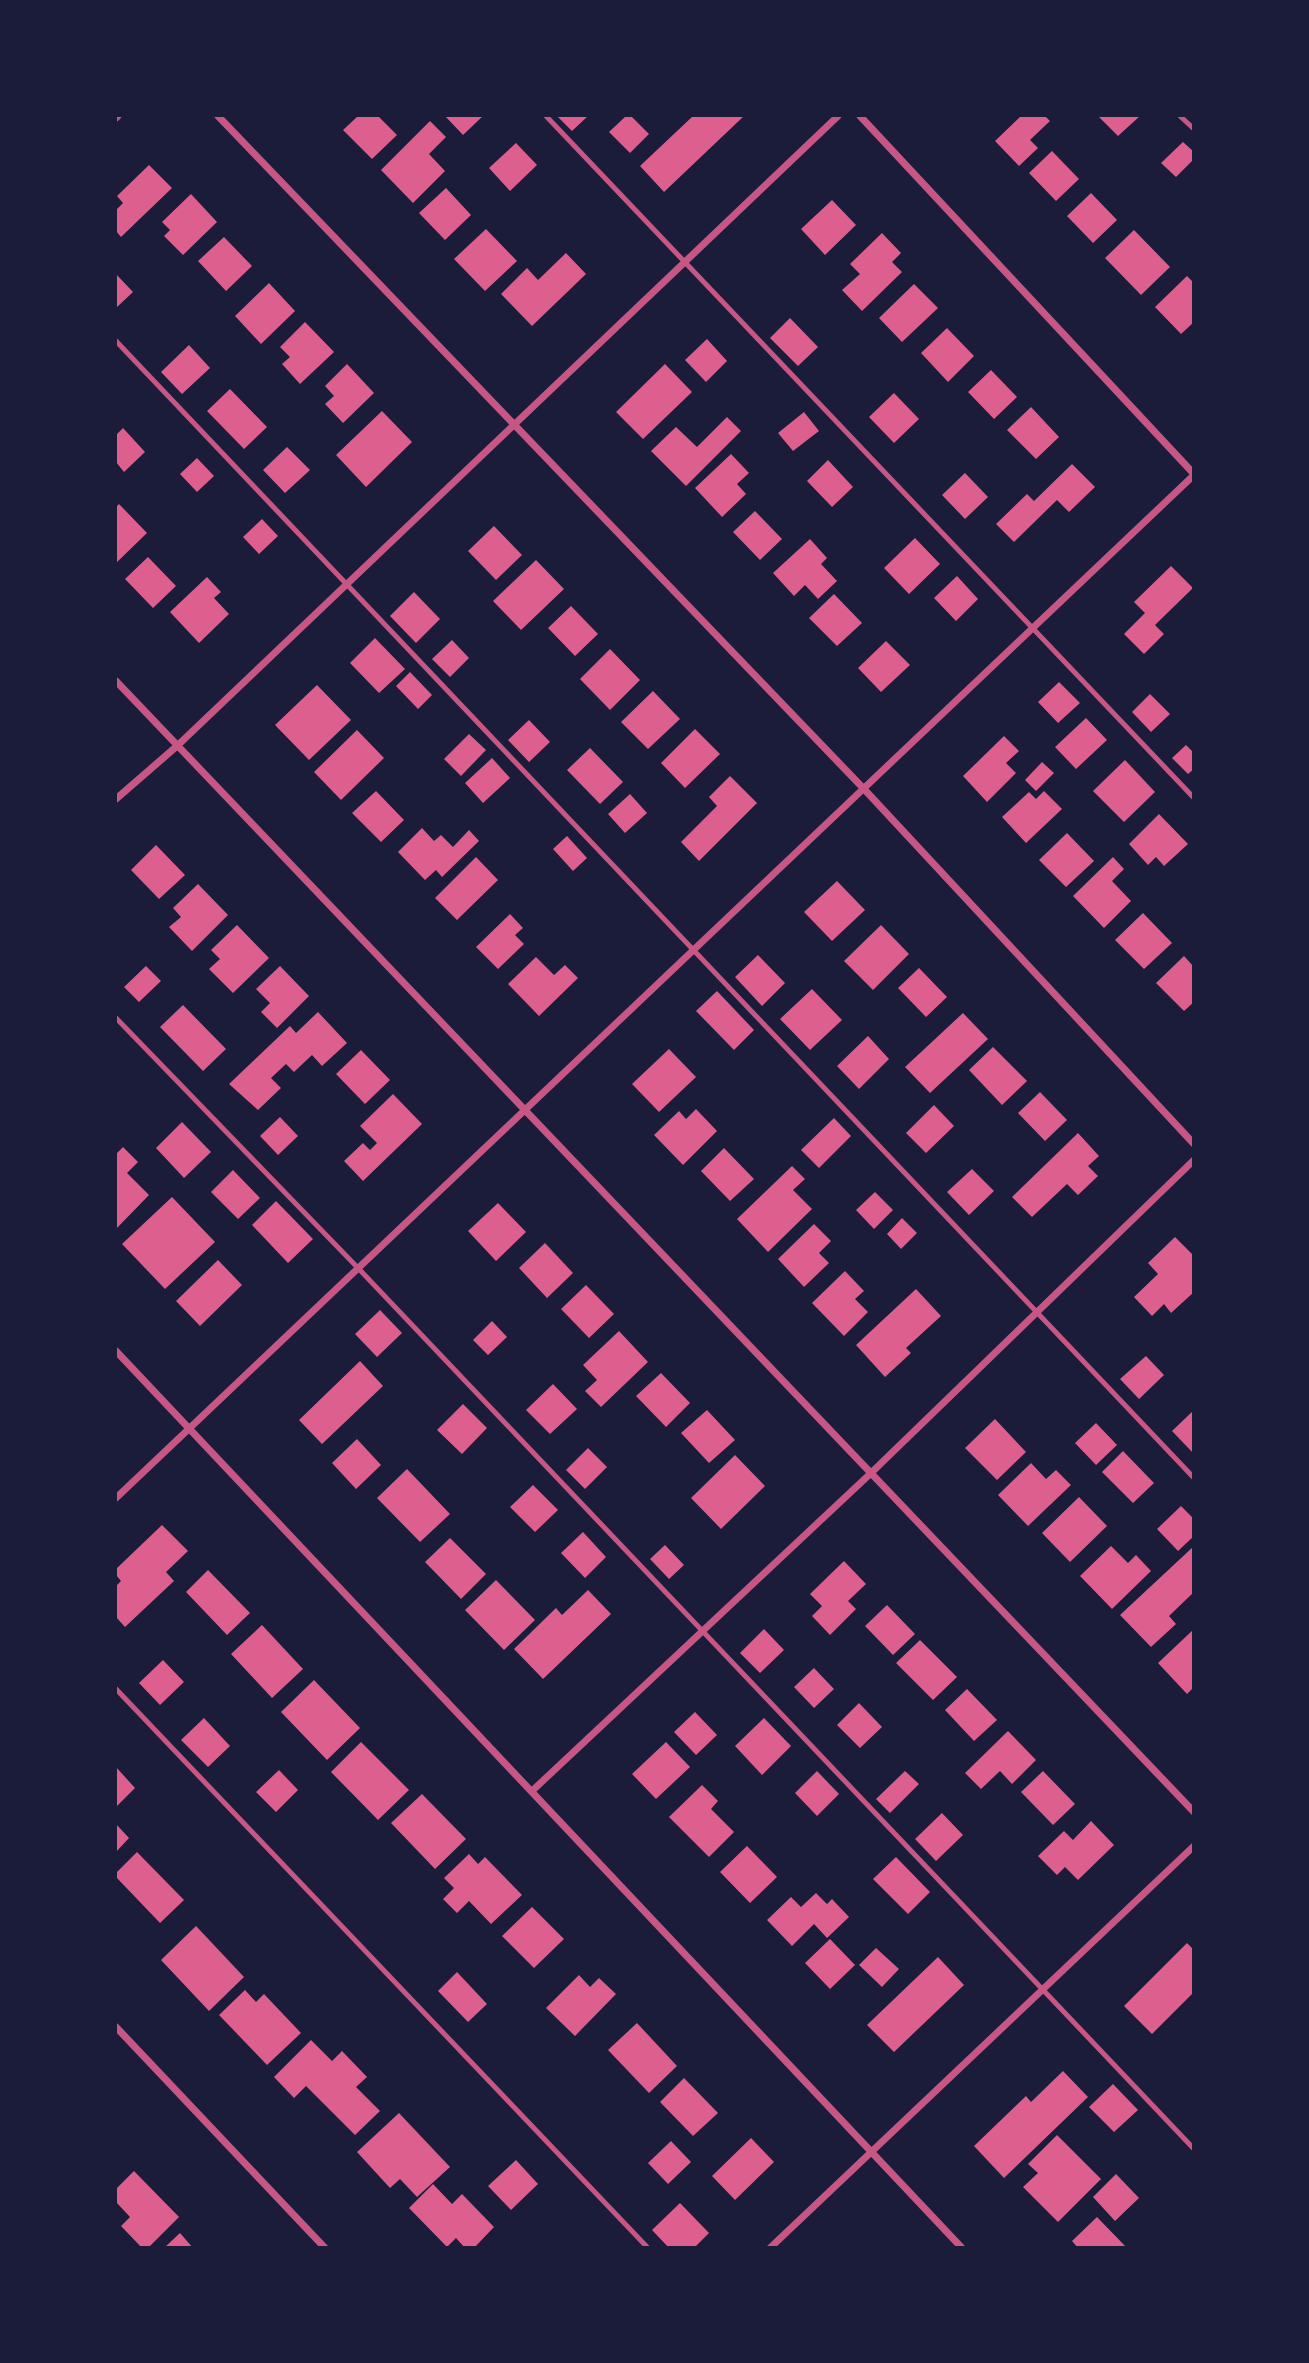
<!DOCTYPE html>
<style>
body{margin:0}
#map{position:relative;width:1309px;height:2363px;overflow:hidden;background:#1b1b3a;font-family:Georgia,serif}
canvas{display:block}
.frame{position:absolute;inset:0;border:117px solid #1b1b3a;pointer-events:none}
</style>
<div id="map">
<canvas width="1309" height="2363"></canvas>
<div class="frame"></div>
</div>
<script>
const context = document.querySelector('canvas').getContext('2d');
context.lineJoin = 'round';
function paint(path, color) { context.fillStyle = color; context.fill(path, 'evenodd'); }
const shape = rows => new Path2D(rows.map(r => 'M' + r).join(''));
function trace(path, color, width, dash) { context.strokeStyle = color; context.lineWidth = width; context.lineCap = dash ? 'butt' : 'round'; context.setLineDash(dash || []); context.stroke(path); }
const building = shape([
 [358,116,378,116,397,135,372,159,343,130],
 [445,116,483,116,463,135],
 [557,116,588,116,572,131],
 [626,116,631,116,649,134,630,153,609,132],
 [693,116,744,116,664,192,640,166],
 [1021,116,1045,116,1050,121,1030,140,1038,148,1019,166,995,141],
 [1098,116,1140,116,1118,136],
 [430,121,446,137,429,154,445,171,413,203,381,170],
 [1183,142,1194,152,1194,159,1176,177,1161,163],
 [516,143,537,165,510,191,489,168],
 [1052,151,1079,179,1056,201,1029,173],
 [149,165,172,188,121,237,116,231,116,210,123,203,117,196],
 [446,188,471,215,445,240,419,213],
 [1091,193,1117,220,1093,243,1067,216],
 [191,194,217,222,183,255,164,236,170,230,162,222],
 [832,200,856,225,825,255,801,229],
 [486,229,517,261,485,291,454,259],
 [1134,230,1170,267,1141,295,1105,258],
 [882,233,901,253,892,262,902,272,862,311,842,290,860,274,850,264],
 [224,237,252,266,226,291,198,261],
 [566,253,586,274,532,326,501,294,527,268,538,280],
 [116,274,133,292,116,308],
 [1187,276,1194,283,1194,322,1181,334,1155,307],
 [269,283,295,311,261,344,235,316],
 [914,284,938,308,902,342,879,318],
 [790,318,818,347,798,366,770,338],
 [305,322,334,352,300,384,282,364,290,357,280,347],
 [947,328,974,356,948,382,921,353],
 [707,339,727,361,706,382,685,360],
 [189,345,210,368,182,394,161,372],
 [347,364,374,393,343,423,325,404,334,396,325,386],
 [665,364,692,392,643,439,616,412],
 [991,370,1017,397,994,419,968,392],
 [230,389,267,427,244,449,207,411],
 [894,393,919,419,894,443,869,417],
 [1031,407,1059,437,1036,459,1007,430],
 [382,411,412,442,366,487,336,455],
 [804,412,819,431,793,451,778,433],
 [727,417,741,431,686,486,651,451,676,427,697,447],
 [123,428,145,452,124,472,116,462,116,435],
 [287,447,310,470,285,493,263,470],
 [731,454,749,473,737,484,746,494,722,517,695,488],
 [197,458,214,476,197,492,180,474],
 [828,460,853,487,832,507,807,481],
 [1072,464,1095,487,1069,512,1057,500,1014,542,996,524,1027,494,1034,501],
 [965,473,988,497,965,519,942,495],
 [119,504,147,533,116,563,116,507],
 [755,511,782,539,760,560,733,532],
 [262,519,278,536,259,554,243,537],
 [494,526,522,555,496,580,468,551],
 [915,538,940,564,909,594,884,568],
 [810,539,827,558,821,564,837,581,818,599,805,585,794,596,773,573],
 [148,557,176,586,153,608,125,579],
 [536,560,564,589,521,630,493,601],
 [1171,566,1193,588,1155,625,1164,634,1144,654,1124,634,1145,613,1134,602],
 [957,576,978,599,956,621,934,598],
 [207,577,221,592,214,598,229,614,199,643,170,612],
 [414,592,440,619,416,643,390,616],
 [834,594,862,623,837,646,809,618],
 [571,606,598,634,575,656,548,628],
 [375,638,405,669,379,693,350,663],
 [452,640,469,658,450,677,432,659],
 [886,641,910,665,881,692,858,668],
 [610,649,640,680,610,710,580,679],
 [410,672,432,695,418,709,396,686],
 [1059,682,1080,703,1058,723,1038,702],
 [317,685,351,720,309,760,275,725],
 [653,691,680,719,648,749,621,722],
 [1150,694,1170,714,1151,732,1132,712],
 [1086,718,1107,740,1076,769,1055,747],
 [529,720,550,742,529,762,508,740],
 [695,729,720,754,685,788,661,763],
 [357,730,384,758,341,800,314,772],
 [469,734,486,750,461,776,444,759],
 [1004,736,1019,751,1006,763,1016,773,987,802,963,776],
 [1186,745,1194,753,1194,769,1188,774,1172,758],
 [590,748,623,782,600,804,567,770],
 [492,758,510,778,483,803,465,783],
 [1125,760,1155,792,1124,822,1093,791],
 [1042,762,1054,773,1036,791,1025,780],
 [730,776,757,803,699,861,681,842,717,806,709,797],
 [376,791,404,820,381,842,352,813],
 [1044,791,1062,809,1026,843,1002,817,1029,792,1036,799],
 [630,794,647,813,625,833,608,814],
 [1159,814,1188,844,1164,866,1156,857,1148,865,1129,844],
 [422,828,434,841,441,835,453,847,469,830,479,841,442,877,436,870,425,880,398,852],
 [1067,833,1094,861,1066,887,1039,860],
 [567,836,587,858,573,871,553,849],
 [156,845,185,875,159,899,131,870],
 [476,857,498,880,457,920,435,898],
 [1113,857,1124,869,1112,881,1131,901,1104,928,1073,896],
 [837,881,865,910,832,941,804,912],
 [198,884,228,915,192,951,169,927,181,917,173,908],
 [1143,913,1172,943,1144,969,1115,940],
 [510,914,523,928,515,935,524,944,498,969,476,947],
 [237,925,269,958,233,993,209,969,220,959,211,950],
 [881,925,909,954,873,990,844,961],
 [758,955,785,983,762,1006,735,977],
 [1184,956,1194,967,1194,1002,1184,1011,1156,983],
 [536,957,554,975,565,965,578,978,539,1016,508,984],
 [146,966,161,981,139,1002,124,987],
 [280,966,309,996,277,1028,261,1012,270,1003,256,989],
 [919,968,947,997,926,1017,898,988],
 [812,989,842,1020,810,1050,780,1019],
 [717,991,754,1030,734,1050,696,1011],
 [183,1005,226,1049,203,1071,160,1027],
 [318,1012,347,1043,322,1066,312,1055,294,1072,286,1064,271,1078,281,1088,258,1110,229,1084,290,1026,296,1033],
 [963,1013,988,1039,930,1093,905,1067],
 [868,1036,889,1059,859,1089,837,1066],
 [993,1047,1027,1081,1002,1105,969,1070],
 [669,1049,696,1077,659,1112,632,1084],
 [361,1050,390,1080,365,1104,336,1074],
 [1040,1092,1067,1120,1045,1141,1018,1113],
 [393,1094,422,1124,363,1181,344,1161,363,1143,370,1150,377,1143,360,1126],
 [934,1105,954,1126,926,1153,906,1133],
 [696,1109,717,1131,683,1165,654,1135,679,1111,686,1119],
 [280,1117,298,1136,278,1155,260,1136],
 [834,1118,851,1136,819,1168,801,1150],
 [182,1122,211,1152,184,1178,156,1148],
 [1078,1133,1099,1156,1088,1166,1098,1176,1078,1195,1067,1184,1032,1217,1012,1197],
 [123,1147,138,1162,127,1173,149,1195,116,1229,116,1154],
 [724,1148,754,1179,730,1201,701,1171],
 [792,1166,805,1179,793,1190,812,1209,768,1252,737,1219],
 [972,1169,994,1191,969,1215,947,1192],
 [233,1170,260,1198,238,1219,211,1192],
 [875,1192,893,1210,874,1229,856,1210],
 [172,1197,215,1242,165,1289,122,1244],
 [276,1201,313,1239,288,1263,252,1225],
 [498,1203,526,1232,496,1261,468,1231],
 [902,1218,917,1233,901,1249,887,1234],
 [814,1224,831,1241,819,1253,829,1263,804,1287,778,1259],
 [1175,1237,1194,1256,1194,1292,1171,1313,1164,1304,1152,1316,1134,1297,1158,1274,1148,1263],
 [545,1243,573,1273,547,1298,519,1268],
 [218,1260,242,1285,200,1326,176,1301],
 [845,1271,864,1291,855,1299,868,1312,844,1336,812,1303],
 [586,1285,614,1314,589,1338,561,1309],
 [916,1289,941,1316,906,1348,911,1353,885,1377,856,1345],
 [380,1310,402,1333,377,1357,355,1334],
 [492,1321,507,1337,488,1355,473,1340],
 [619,1331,648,1362,601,1407,585,1391,597,1380,583,1365],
 [1146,1356,1164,1375,1139,1399,1120,1379],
 [360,1361,383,1386,322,1444,299,1420],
 [661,1373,690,1403,666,1427,636,1396],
 [553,1384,577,1409,550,1434,526,1410],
 [463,1404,487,1428,462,1454,437,1430],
 [707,1410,735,1440,709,1463,681,1433],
 [1194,1410,1194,1454,1172,1431],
 [995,1419,1026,1452,997,1480,965,1448],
 [1096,1423,1117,1445,1096,1465,1075,1443],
 [357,1439,381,1465,356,1489,332,1463],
 [588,1448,607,1467,585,1489,566,1470],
 [1123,1451,1154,1483,1133,1503,1102,1472],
 [735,1455,765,1486,721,1529,691,1498],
 [1031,1463,1046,1479,1056,1470,1071,1485,1028,1526,998,1495],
 [407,1469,450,1514,420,1542,377,1498],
 [533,1485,558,1510,535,1532,510,1507],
 [1079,1497,1107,1526,1070,1562,1042,1533],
 [1181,1506,1194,1519,1194,1536,1178,1551,1157,1529],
 [162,1525,188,1551,166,1572,174,1581,125,1627,116,1617,116,1586,121,1581,116,1575,116,1569],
 [583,1532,606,1557,585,1578,561,1553],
 [450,1538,486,1574,461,1599,425,1562],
 [665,1545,684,1565,669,1579,650,1559],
 [1111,1546,1128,1563,1136,1555,1151,1571,1112,1609,1080,1576],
 [1194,1546,1194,1592,1169,1616,1176,1624,1151,1647,1120,1615],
 [844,1561,866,1584,848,1601,856,1609,830,1635,812,1616,822,1606,810,1594],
 [208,1570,250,1613,227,1635,186,1592],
 [496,1580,535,1620,504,1650,465,1610],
 [588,1590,611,1614,543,1679,514,1649,556,1608,562,1615],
 [887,1605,915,1634,893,1655,865,1626],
 [262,1625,303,1669,272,1698,231,1654],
 [764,1629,784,1650,760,1673,740,1653],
 [1194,1629,1194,1687,1187,1694,1158,1663],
 [920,1640,957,1677,933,1700,896,1663],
 [163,1660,184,1682,160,1705,139,1683],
 [814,1668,834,1689,814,1708,794,1687],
 [314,1680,360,1728,327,1760,281,1712],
 [967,1689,997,1720,974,1741,945,1710],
 [859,1703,882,1727,860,1748,837,1725],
 [695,1712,717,1735,696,1755,674,1732],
 [204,1718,230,1746,208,1767,181,1740],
 [764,1718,791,1746,762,1775,735,1746],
 [1008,1731,1036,1760,1012,1784,1000,1771,981,1789,965,1773],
 [361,1742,409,1790,378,1820,331,1772],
 [666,1742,690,1767,656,1799,632,1774],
 [116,1767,135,1788,116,1807],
 [279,1770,298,1790,276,1812,256,1792],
 [817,1771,839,1794,817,1816,795,1793],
 [905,1771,919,1784,890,1813,876,1799],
 [1043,1771,1075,1804,1053,1825,1021,1792],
 [702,1785,718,1801,711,1809,734,1832,709,1857,669,1817],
 [422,1794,466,1839,435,1869,391,1823],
 [942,1813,963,1835,936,1861,915,1839],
 [1091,1821,1114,1845,1078,1880,1065,1867,1057,1875,1038,1856,1064,1831,1073,1840],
 [116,1824,129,1838,116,1852],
 [747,1846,777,1877,750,1903,720,1872],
 [137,1852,184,1900,160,1923,116,1877,116,1873],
 [469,1854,478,1864,485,1857,522,1895,491,1924,469,1901,457,1913,443,1899,454,1888,444,1878],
 [896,1857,930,1892,908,1914,873,1879],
 [816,1893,827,1904,832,1899,849,1917,827,1938,814,1924,792,1946,767,1920,791,1897,801,1907],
 [532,1907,564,1939,534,1968,502,1936],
 [196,1926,244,1977,209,2011,161,1960],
 [830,1939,855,1965,830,1989,805,1963],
 [1187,1943,1194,1950,1194,1992,1152,2034,1124,2006],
 [876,1948,899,1969,882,1987,859,1965],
 [938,1957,964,1985,894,2052,867,2025],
 [457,1972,487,2004,468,2022,438,1991],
 [579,1975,590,1987,599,1978,616,1994,575,2036,546,2008],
 [245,1990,256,2002,264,1994,301,2033,267,2065,219,2015],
 [637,2023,677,2066,649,2093,608,2050],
 [311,2040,332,2061,342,2051,367,2077,356,2087,380,2111,355,2135,306,2086,294,2098,274,2077],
 [1063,2071,1088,2097,1004,2178,974,2146,1026,2096,1031,2102],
 [684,2078,718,2113,693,2136,660,2102],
 [1113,2084,1138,2110,1114,2132,1089,2107],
 [399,2113,450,2167,417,2197,400,2179,390,2188,357,2152],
 [1057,2135,1101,2179,1058,2222,1023,2187,1038,2173,1028,2164],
 [751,2138,774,2162,735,2200,712,2176],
 [671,2141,691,2162,668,2184,648,2163],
 [516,2160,538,2184,511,2210,488,2186],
 [134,2171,179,2217,148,2248,142,2248,121,2226,130,2217,116,2202,116,2189],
 [1116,2174,1139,2198,1115,2221,1093,2197],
 [433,2184,452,2204,462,2194,494,2227,474,2248,465,2248,456,2238,447,2247,409,2208],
 [680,2203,709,2233,694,2248,669,2248,652,2230],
 [1097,2217,1127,2248,1078,2248,1072,2241],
 [180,2233,193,2248,164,2248]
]);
const service = shape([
 [546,116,1194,798],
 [1180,116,1194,129],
 [116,341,1194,1478],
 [116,1018,358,1268,1194,2149],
 [116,1689,648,2248]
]);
const minor = shape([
 [218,116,864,789,1194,1144],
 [860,116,1194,474],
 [116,118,118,116],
 [116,681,1194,1812],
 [116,799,177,746,838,116],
 [116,1351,962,2248],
 [116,1498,1194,475],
 [532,1791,870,1474,1194,1160],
 [116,2027,325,2248],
 [770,2248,1194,1846]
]);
paint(building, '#dd5f8e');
trace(service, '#c65784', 5);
trace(minor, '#c65784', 7);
</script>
